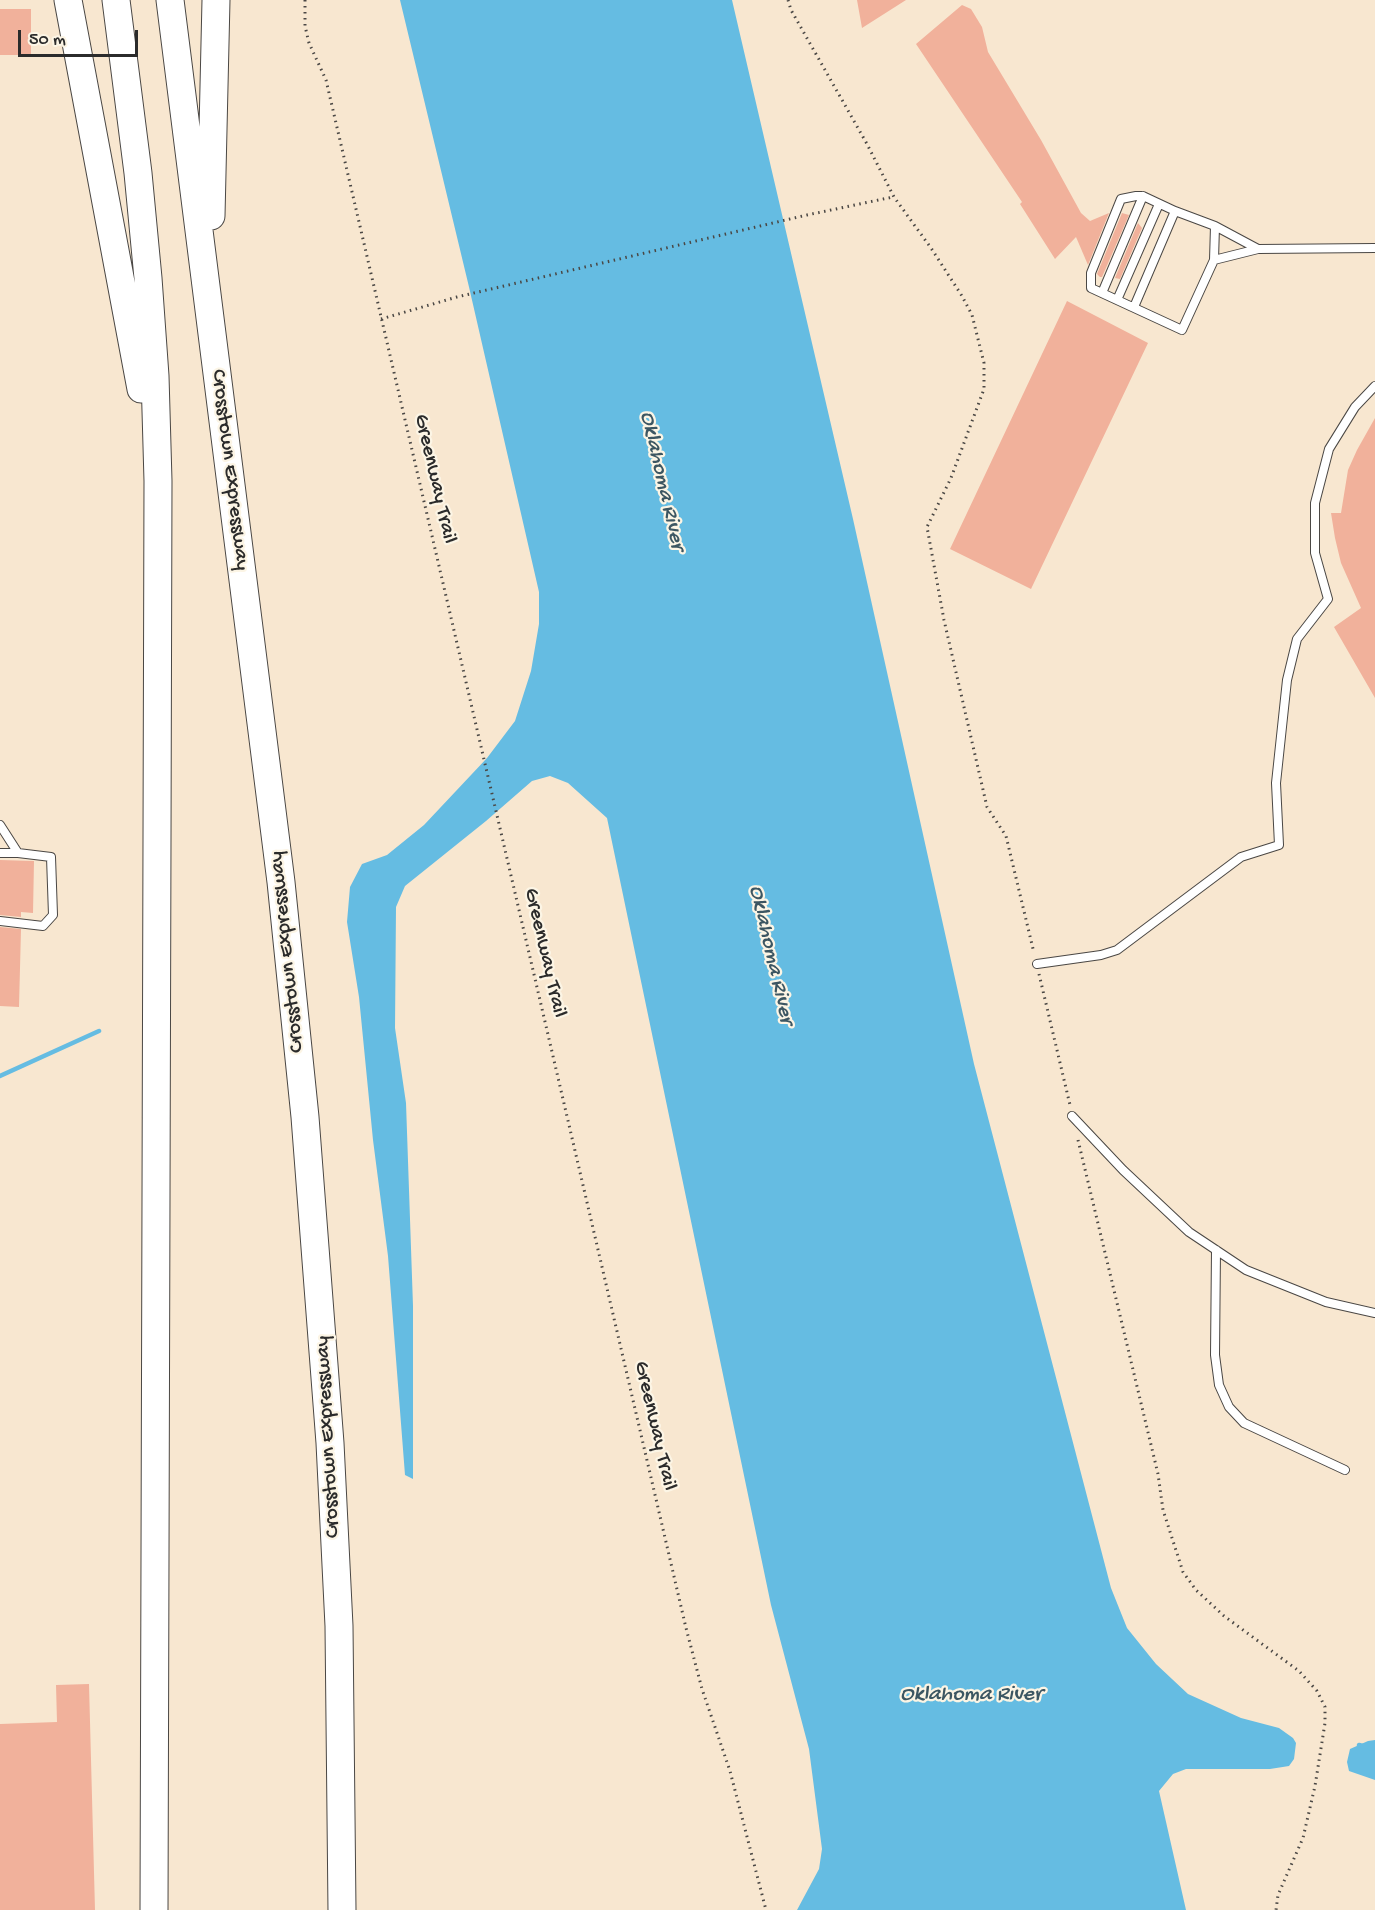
<!DOCTYPE html>
<style>
body{margin:0}
#map{position:relative;width:1375px;height:1910px;overflow:hidden;background:#f8e7d0;font-family:"Gochi Hand",sans-serif}
canvas{display:block}
.scale{position:absolute;left:18px;top:30px;width:120px;height:27px;box-sizing:border-box;border:3px solid #2b2b2b;border-top:0;padding-left:8px;font-size:18px;line-height:21px;white-space:nowrap;color:#2b2b2b;-webkit-text-stroke:4px #fcf5e5;paint-order:stroke}
</style>
<div id="map">
<canvas width="1375" height="1910"></canvas>
<div class="scale">50 m</div>
</div>
<script>
const context = document.querySelector('canvas').getContext('2d');
context.lineJoin = 'round';
function paint(path, color) { context.fillStyle = color; context.fill(path, 'evenodd'); }
const shape = rows => new Path2D(rows.map(r => 'M' + r).join(''));
function trace(path, color, width, dash) { context.strokeStyle = color; context.lineWidth = width; context.lineCap = dash ? 'butt' : 'round'; context.setLineDash(dash || []); context.stroke(path); }
function drawText(font, color, halo, rows, align = 'center') {
  context.font = font + ' "Gochi Hand",sans-serif'; context.lineWidth = 4.5; context.setLineDash([]); context.textBaseline = 'middle'; context.strokeStyle = halo; context.fillStyle = color; for (const [text, x, y, turn = 0] of rows) {
    context.save(); context.translate(x, y); context.rotate((+turn || 0) * Math.PI / 180); context.textAlign = isNaN(turn) ? turn : align; if (halo) context.strokeText(text, 0, 0); context.fillText(text, 0, 0); context.restore();
  }
}
const water = shape([
 [400,0,732,0,853,519,974,1064,1111,1588,1127,1628,1156,1664,1188,1694,1241,1718,1279,1728,1293,1738,1296,1743,1294,1759,1289,1766,1270,1769,1186,1769,1173,1774,1159,1791,1186,1910,797,1910,819,1869,822,1849,809,1749,771,1605,607,818,568,783,550,776,532,781,486,821,405,886,396,907,395,1028,406,1103,413,1306,413,1479,405,1475,388,1256,373,1140,359,997,347,922,350,887,362,864,387,855,424,825,487,758,515,721,531,671,539,624,539,592,469,287],
 [1375,1740,1375,1780,1349,1771,1347,1762,1350,1749,1368,1741]
]);
const stream = shape([
 [0,1076,99,1031],
 [1359,1745,1375,1749]
]);
const building = shape([
 [857,0,906,0,862,28],
 [962,5,971,9,982,27,988,52,1041,140,1081,213,1090,221,1109,213,1088,265,1076,237,1055,259,1020,204,1022,202,916,44],
 [0,9,31,9,31,55,0,55],
 [1122,213,1129,215,1102,277,1100,277,1097,274],
 [1138,223,1142,228,1120,279,1115,278],
 [1067,301,1148,343,1031,589,950,549],
 [1375,418,1375,698,1334,627,1361,608,1341,563,1335,538,1331,513,1341,513,1348,470,1357,450],
 [0,860,34,861,33,913,21,912,21,917,0,915],
 [0,927,21,929,19,1007,0,1006],
 [89,1684,95,1910,0,1910,0,1724,57,1722,56,1685]
]);
const path = shape([
 [305,0,305,26,309,43,326,80,686,1628,702,1689,730,1771,766,1910],
 [788,0,791,10,867,144,894,197,931,248,962,296,972,315,984,363,984,389,951,478,927,527,944,620,987,807,1006,836,1034,953],
 [381,319,457,297,807,215,893,197],
 [1039,974,1070,1105],
 [1078,1140,1158,1474,1163,1510,1183,1572,1196,1590,1224,1616,1299,1671,1317,1691,1325,1707,1325,1723,1315,1786,1303,1838,1278,1895,1276,1910]
]);
const service = shape([
 [1258,249,1375,248],
 [1214,260,1258,249,1215,226],
 [1102,293,1143,196],
 [1117,300,1159,204],
 [1134,307,1175,211,1215,226,1214,260,1182,330,1091,288,1091,273,1121,199,1136,196,1143,196,1175,211],
 [0,825,18,853,51,857,53,915,43,926,0,921],
 [0,853,18,853],
 [1037,964,1101,955,1117,950,1241,857,1279,845,1276,783,1287,680,1297,639,1328,599,1315,553,1315,503,1329,449,1355,407,1375,386],
 [1072,1116,1123,1170,1189,1232,1246,1270,1326,1302,1375,1313],
 [1216,1250,1215,1355,1219,1385,1229,1407,1244,1423,1345,1470]
]);
const motorway = shape([
 [68,0,141,389],
 [116,0,138,173,148,278,155,376,158,481,154,1910],
 [170,0,281,882,305,1117,330,1443,339,1626,342,1910],
 [211,216,216,0]
]);
const streetNames = [
 ["Crosstown Expressway",229,470,83],
 ["Greenway Trail",434,479,77],
 ["Crosstown Expressway",288,952,-96],
 ["Greenway Trail",544,953,77],
 ["Greenway Trail",654,1426,77],
 ["Crosstown Expressway",329,1437,-93]
];
const waterNames = [
 ["Oklahoma River",661,481,77],
 ["Oklahoma River",770,955,77],
 ["Oklahoma River",971,1696]
];
paint(water, '#65bce2');
trace(stream, '#65bce2', 4.5);
paint(building, '#f1b19b');
trace(service, '#4a4744', 10);
trace(motorway, '#4a4744', 29);
trace(path, '#4a4744', 3, [1.5, 4.5]);
trace(service, '#fff', 8);
trace(motorway, '#fff', 27);
drawText('21px', '#2b2b2b', '#fcf5e5', streetNames);
drawText('italic 22px', '#3c5662', '#fcf5e5', waterNames);
</script>
